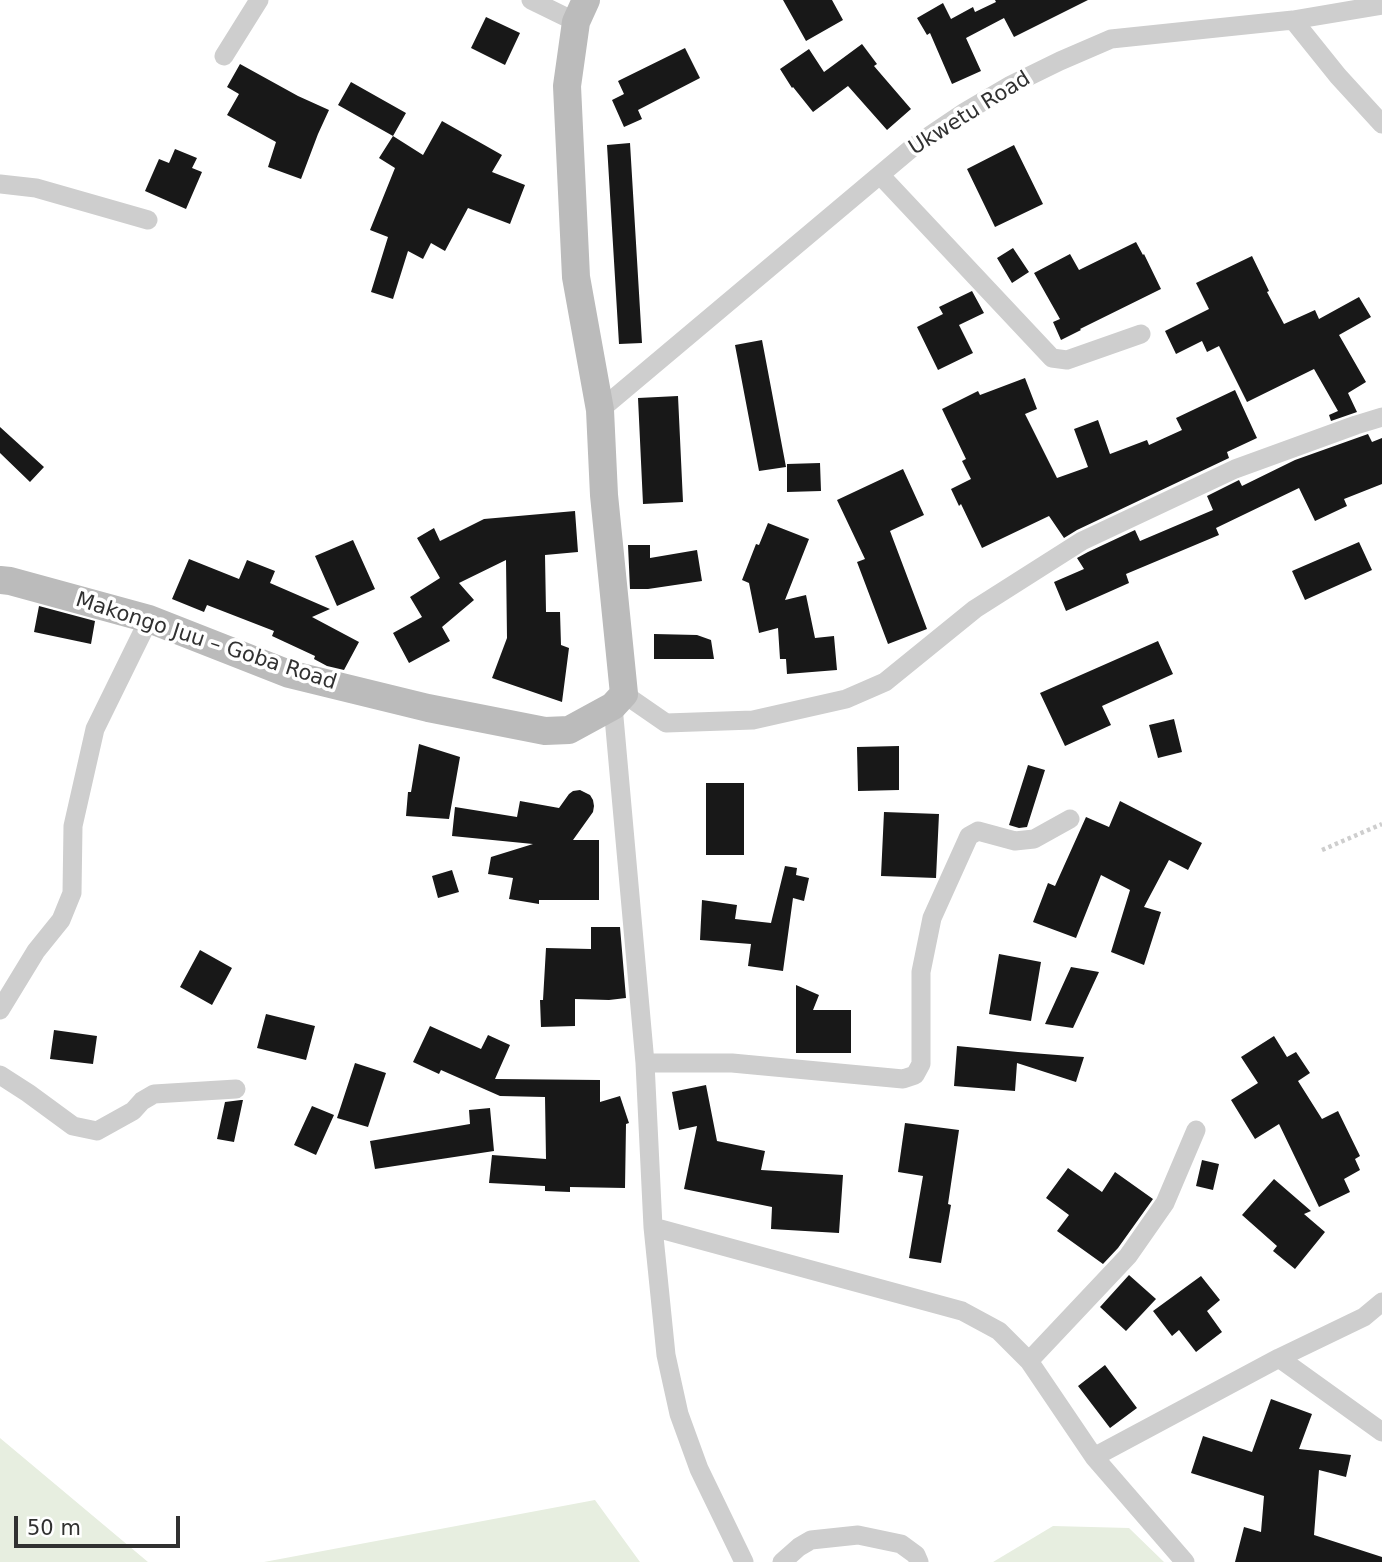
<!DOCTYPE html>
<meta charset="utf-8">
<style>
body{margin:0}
#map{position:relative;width:1382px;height:1562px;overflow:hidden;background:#fff;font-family:"DejaVu Sans",sans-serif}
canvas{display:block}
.scale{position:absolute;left:14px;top:1516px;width:166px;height:32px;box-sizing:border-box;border:4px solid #313131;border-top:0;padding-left:9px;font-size:21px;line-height:24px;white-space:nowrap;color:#313131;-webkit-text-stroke:5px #fff;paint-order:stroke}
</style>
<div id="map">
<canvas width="1382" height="1562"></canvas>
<div class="scale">50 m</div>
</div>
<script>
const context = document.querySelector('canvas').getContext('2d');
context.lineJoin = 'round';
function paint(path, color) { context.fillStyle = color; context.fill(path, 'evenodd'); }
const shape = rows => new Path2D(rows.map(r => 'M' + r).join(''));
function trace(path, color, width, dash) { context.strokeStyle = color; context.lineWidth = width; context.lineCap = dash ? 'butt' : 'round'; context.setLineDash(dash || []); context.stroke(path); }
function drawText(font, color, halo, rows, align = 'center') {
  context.font = font + ' "DejaVu Sans",sans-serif'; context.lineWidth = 7; context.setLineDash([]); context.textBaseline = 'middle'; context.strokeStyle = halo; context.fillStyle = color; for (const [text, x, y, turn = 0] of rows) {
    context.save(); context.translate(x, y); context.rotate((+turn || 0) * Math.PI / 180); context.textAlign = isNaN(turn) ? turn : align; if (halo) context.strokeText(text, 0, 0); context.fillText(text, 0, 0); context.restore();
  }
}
const green = shape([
 [0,1438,148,1562,0,1562],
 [595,1500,640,1562,264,1562],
 [1053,1526,1129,1528,1164,1562,993,1562]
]);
const building = shape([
 [783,0,832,0,843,20,806,41],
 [995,0,1088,0,1014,37,1004,18,966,38,981,71,952,84,930,33,927,35,917,18,943,3,951,19,973,7,975,12,996,2],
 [486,17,520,33,505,65,471,48],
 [862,44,877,64,874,66,911,109,887,130,848,86,813,112,793,87,792,88,780,69,809,49,824,72],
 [685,48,700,78,638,110,642,119,624,127,612,100,624,94,618,81],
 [240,64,298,96,329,110,318,134,301,179,268,167,276,142,227,115,239,94,227,87],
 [351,82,406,113,393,136,338,105],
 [442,121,502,155,492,172,525,185,510,224,468,208,445,251,431,243,423,259,408,251,393,299,371,292,388,237,370,230,395,168,379,158,393,136,423,155],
 [630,143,642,343,619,344,607,145],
 [1014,145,1043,204,995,227,967,169],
 [175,149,197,158,192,168,202,172,186,209,145,191,159,159,169,163],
 [1136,242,1143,255,1144,254,1161,289,1080,329,1081,330,1061,340,1053,322,1060,319,1034,273,1070,254,1079,270],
 [1013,248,1029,272,1012,283,997,258],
 [1252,256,1269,291,1267,292,1284,324,1315,310,1319,319,1359,297,1371,317,1339,335,1366,382,1348,393,1357,412,1331,421,1329,415,1338,411,1314,369,1247,402,1219,346,1207,352,1202,341,1176,354,1165,331,1209,309,1196,283],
 [972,291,984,313,959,325,973,353,938,370,917,327,943,314,939,307],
 [762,340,786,467,759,471,735,345],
 [1025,378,1037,409,1025,414,1057,478,1088,467,1074,429,1098,420,1110,454,1147,440,1149,445,1182,430,1176,418,1235,390,1257,438,1227,452,1229,458,1077,530,1064,538,1049,516,982,548,961,504,959,506,951,489,971,479,962,461,966,459,942,409,978,391,980,395],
 [678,396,683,502,643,504,638,398],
 [0,427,44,467,30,482,0,453],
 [1368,434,1372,442,1382,438,1382,484,1344,499,1347,506,1315,521,1299,488,1216,528,1219,535,1126,574,1129,583,1066,611,1054,582,1084,569,1077,558,1088,552,1135,530,1140,541,1213,510,1207,496,1239,480,1242,486,1295,460],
 [820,463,821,491,787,492,787,464],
 [903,469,924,515,890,531,927,629,888,644,857,562,865,559,837,500],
 [575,511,578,552,545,555,546,612,560,612,561,645,569,648,562,702,492,678,507,638,506,560,459,583,474,600,442,627,450,641,409,663,393,633,422,617,410,597,440,578,417,538,434,528,440,541,484,519],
 [768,523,809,539,785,600,806,595,815,638,834,636,837,670,787,674,786,659,780,659,778,628,759,633,749,583,742,580,756,544,759,545],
 [353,540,375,589,337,606,315,556],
 [1359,542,1372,570,1305,600,1292,571],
 [628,545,650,545,650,558,697,550,702,581,648,589,630,589],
 [189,559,239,579,247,560,275,571,270,583,330,609,312,617,359,642,344,670,327,666,314,659,315,656,272,636,274,631,207,605,204,612,172,599],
 [39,606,95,621,91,644,34,632],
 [654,634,697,635,711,640,714,659,654,659],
 [1158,641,1173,674,1102,706,1111,725,1065,746,1040,693],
 [1174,719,1182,752,1158,758,1149,725],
 [419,744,460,757,449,819,406,816,408,792,411,792],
 [899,746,899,790,858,791,857,747],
 [1028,765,1045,770,1027,827,1019,828,1009,825],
 [706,783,744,783,744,855,706,855],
 [580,790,590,795,593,800,594,806,593,812,573,840,599,840,599,900,539,900,539,904,509,899,513,878,488,874,491,857,533,844,452,836,455,807,517,817,520,801,559,808,569,794,573,791],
 [1120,801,1202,843,1188,870,1169,860,1144,907,1161,912,1144,965,1111,952,1130,890,1101,875,1076,938,1033,922,1048,883,1055,886,1086,817,1109,827],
 [884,812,939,814,936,878,881,876],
 [785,866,797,868,796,875,809,878,804,901,793,898,783,971,748,966,751,944,700,940,702,900,737,905,735,919,771,923],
 [452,870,459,892,438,898,432,876],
 [591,927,620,927,626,998,609,1000,575,999,575,1026,541,1027,540,1000,543,1000,546,948,591,949],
 [200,950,232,968,212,1005,180,987],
 [999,954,1041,962,1031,1021,989,1014],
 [1071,967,1099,972,1073,1028,1045,1024],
 [796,985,819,995,813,1010,851,1010,851,1053,796,1053],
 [266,1014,315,1026,306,1060,257,1048],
 [430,1026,481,1049,488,1035,510,1045,495,1079,600,1080,600,1102,620,1096,629,1123,626,1124,625,1188,570,1187,570,1192,545,1191,545,1186,489,1183,492,1155,546,1159,545,1097,500,1096,441,1070,439,1074,413,1062],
 [54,1030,97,1036,93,1064,50,1059],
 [1274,1036,1287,1057,1296,1052,1310,1073,1298,1081,1322,1119,1338,1111,1360,1156,1355,1159,1360,1170,1344,1179,1350,1192,1319,1207,1279,1124,1255,1139,1231,1100,1258,1083,1241,1057],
 [957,1046,1018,1052,1084,1057,1076,1082,1017,1063,1015,1091,954,1086],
 [355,1063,386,1073,368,1127,337,1118],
 [706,1085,717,1141,765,1151,761,1170,843,1175,839,1233,771,1229,772,1207,684,1189,697,1126,679,1130,672,1092],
 [241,1100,243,1100,234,1142,217,1139,225,1102],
 [312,1106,334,1115,316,1155,294,1145],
 [490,1108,494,1151,375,1169,370,1141,470,1124,469,1110],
 [905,1123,959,1130,948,1204,951,1205,941,1263,909,1258,923,1176,898,1172],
 [1202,1160,1219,1164,1213,1190,1196,1186],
 [1068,1168,1102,1192,1115,1172,1153,1199,1118,1248,1103,1264,1057,1231,1069,1215,1046,1198],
 [1274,1179,1311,1211,1304,1214,1325,1232,1295,1269,1273,1251,1277,1246,1242,1215],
 [1129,1275,1156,1299,1126,1331,1100,1307],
 [1201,1276,1220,1300,1207,1311,1222,1332,1196,1352,1179,1330,1172,1336,1153,1311],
 [1105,1365,1137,1408,1110,1428,1078,1386],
 [1271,1399,1312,1414,1299,1449,1351,1455,1346,1477,1319,1470,1314,1535,1382,1557,1382,1562,1235,1562,1244,1527,1261,1532,1264,1496,1191,1473,1203,1436,1252,1452]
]);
const path = shape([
 [1322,850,1382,824]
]);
const street = shape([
 [531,0,576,22],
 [1293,20,1338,76,1382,124],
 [224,56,259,0],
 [881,176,1052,358,1067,360,1141,334],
 [0,184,36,188,148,220],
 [600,410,913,147,965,112,1011,85,1060,61,1111,39,1293,20,1382,5],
 [624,694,666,723,753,720,846,699,885,682,975,609,1082,541,1235,469,1356,425,1382,417],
 [613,706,645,1063,653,1227,666,1355,679,1414,699,1469,744,1562],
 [0,1010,36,951,61,920,72,893,73,826,95,729,149,619],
 [645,1063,732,1063,903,1079,915,1075,921,1064,921,972,932,918,969,836,978,831,1015,841,1034,839,1070,819],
 [0,1075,28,1093,73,1126,97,1131,133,1111,142,1101,154,1094,236,1089],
 [653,1227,962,1311,999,1331,1029,1361,1094,1457,1185,1562],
 [1279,1358,1382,1432],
 [1029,1361,1128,1256,1165,1203,1196,1130],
 [1094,1457,1279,1358,1364,1317,1382,1302],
 [782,1562,799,1547,811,1540,858,1535,901,1544,916,1555,919,1562]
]);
const secondary = shape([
 [0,580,10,581,149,619,289,674,428,708,545,731,569,730,613,706,624,694,604,495,600,410,576,277,567,86,576,22,586,0]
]);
const streetNames = [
 ["Ukwetu Road",970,114,-32],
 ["Makongo Juu – Goba Road",206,642,18]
];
paint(green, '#e7eee0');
paint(building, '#181818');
trace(path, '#cecece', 4.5, [3.5, 3.5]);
trace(street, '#cecece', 19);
trace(secondary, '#bbb', 28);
drawText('21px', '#313131', '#fff', streetNames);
</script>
